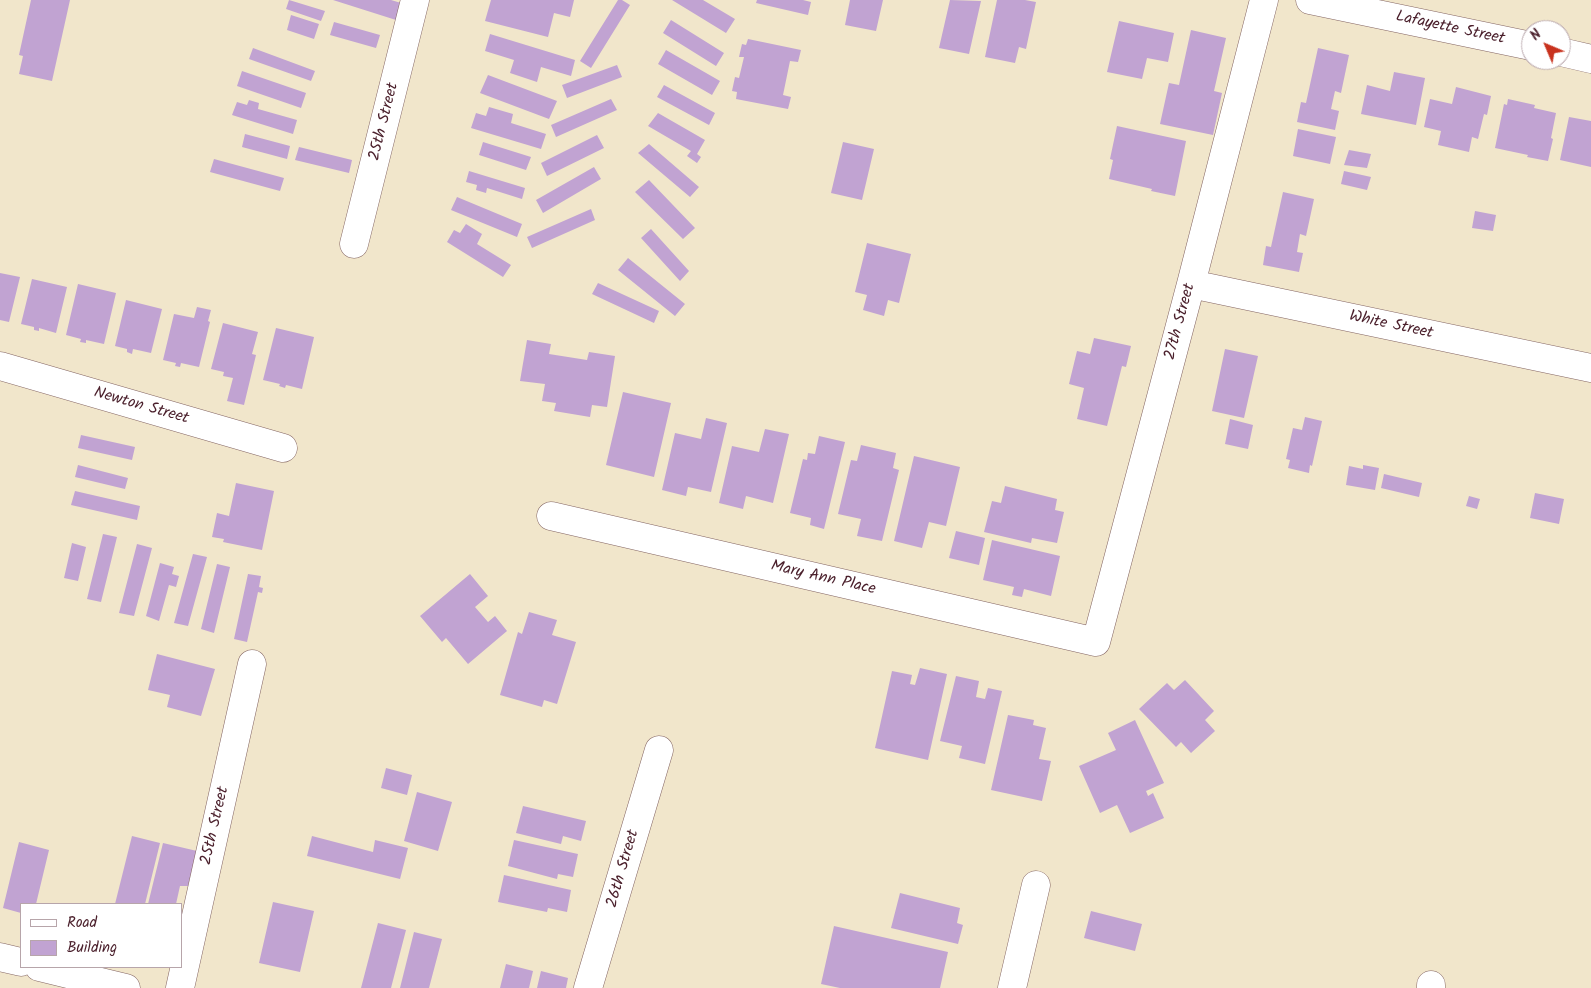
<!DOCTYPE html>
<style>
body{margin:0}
#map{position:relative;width:1591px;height:988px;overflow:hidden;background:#f1e6cb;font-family:Kalam,sans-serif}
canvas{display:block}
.legend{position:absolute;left:20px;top:903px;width:162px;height:65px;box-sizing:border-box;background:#fff;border:1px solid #b7a5aa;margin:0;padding:6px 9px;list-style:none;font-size:15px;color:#4a1f2b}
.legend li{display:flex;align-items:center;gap:10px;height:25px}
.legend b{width:25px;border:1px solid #b7a5aa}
.north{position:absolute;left:1521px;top:20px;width:50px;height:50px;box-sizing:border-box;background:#fff;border:1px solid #b7a5aa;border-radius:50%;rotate:315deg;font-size:14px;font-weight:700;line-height:20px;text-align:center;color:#4a1f2b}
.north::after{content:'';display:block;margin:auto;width:18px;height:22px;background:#c8321e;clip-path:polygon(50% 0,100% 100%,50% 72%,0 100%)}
</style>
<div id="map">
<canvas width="1591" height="988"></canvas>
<ul class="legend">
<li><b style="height:6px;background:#fff"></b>Road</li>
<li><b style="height:14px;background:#c1a3d2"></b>Building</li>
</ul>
<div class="north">N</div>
</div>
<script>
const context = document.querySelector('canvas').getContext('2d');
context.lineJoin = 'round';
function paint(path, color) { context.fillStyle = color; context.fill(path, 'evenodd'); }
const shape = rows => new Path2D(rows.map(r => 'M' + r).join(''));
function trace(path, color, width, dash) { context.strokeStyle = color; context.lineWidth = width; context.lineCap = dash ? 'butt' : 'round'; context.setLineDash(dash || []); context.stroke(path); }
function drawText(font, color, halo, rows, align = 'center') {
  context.font = font + ' Kalam,sans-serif'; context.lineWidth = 4.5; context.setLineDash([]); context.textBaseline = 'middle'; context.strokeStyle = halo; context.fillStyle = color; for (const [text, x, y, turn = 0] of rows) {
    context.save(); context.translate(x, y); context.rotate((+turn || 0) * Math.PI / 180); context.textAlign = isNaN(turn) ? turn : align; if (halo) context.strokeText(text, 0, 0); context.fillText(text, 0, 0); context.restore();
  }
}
const building = shape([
 [31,0,70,0,52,81,19,74,23,56,19,55],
 [289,0,325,11,321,21,286,9],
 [333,0,391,0,401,3,396,20],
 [491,0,574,0,570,17,554,13,548,37,485,21],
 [618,0,622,0,630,5,591,68,580,61],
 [672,0,703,0,735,19,726,33],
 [757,0,803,0,811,2,808,15,756,3],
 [850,0,883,0,876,31,845,25],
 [950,0,981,1,969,54,939,48],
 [997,0,1025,0,1036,2,1026,49,1019,47,1015,63,985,57],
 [291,15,319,24,314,39,287,30],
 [671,20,724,53,716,66,663,33],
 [1119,21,1174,33,1168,62,1147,58,1142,79,1107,72],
 [334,22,380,35,376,48,330,35],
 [1191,30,1226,38,1214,91,1222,93,1213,135,1160,124,1169,83,1179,85],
 [490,34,575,60,571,76,541,67,537,82,510,73,514,60,485,51],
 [748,39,801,50,798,62,790,61,783,95,791,97,788,109,736,99,737,92,732,91,735,77,739,78,744,57,739,57,742,44,746,45],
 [253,48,315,71,311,81,249,59],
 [1318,48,1349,55,1341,93,1335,91,1331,109,1339,111,1335,130,1297,122,1301,102,1306,103],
 [666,50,720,81,712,95,658,64],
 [617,65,622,77,567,98,562,85],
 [242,71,306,93,301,108,237,86],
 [1394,72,1425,78,1416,125,1361,114,1367,85,1390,91],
 [488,75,557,101,549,119,480,93],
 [664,85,715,113,709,125,657,97],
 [1456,87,1491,96,1487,115,1484,114,1478,139,1472,137,1469,152,1438,145,1441,131,1424,127,1430,99,1452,104],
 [611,99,617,110,556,137,551,125],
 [1508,99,1535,105,1534,108,1556,113,1551,138,1553,139,1548,161,1527,157,1528,155,1495,148,1504,104,1507,105],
 [249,100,259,103,258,109,297,120,293,134,232,115,237,102,247,105],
 [489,107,513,114,511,123,546,134,541,149,471,128,476,113,486,116],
 [658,113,705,140,697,154,701,157,697,163,687,156,691,151,648,126],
 [1569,117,1591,121,1591,167,1560,160],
 [1117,126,1186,141,1175,196,1151,191,1152,189,1109,179,1113,160,1110,159],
 [1298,129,1336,137,1330,164,1293,156],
 [245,134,290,146,287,159,242,147],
 [597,135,604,148,547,176,541,163],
 [483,142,531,157,526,170,479,155],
 [843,142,874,149,862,200,831,193],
 [649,144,699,187,690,197,638,153],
 [299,147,352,160,349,173,295,160],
 [1349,150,1371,154,1367,168,1344,165],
 [214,159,284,178,280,191,210,172],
 [594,167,601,179,543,213,536,200],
 [469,171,525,188,522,199,487,188,486,193,476,190,477,185,466,182],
 [1344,171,1371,177,1367,190,1341,184],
 [649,180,695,228,683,239,635,192],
 [1283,192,1314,199,1306,236,1300,234,1297,252,1303,253,1299,272,1263,265,1266,246,1271,247],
 [457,197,522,224,517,237,451,210],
 [591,209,595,220,532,248,527,237],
 [1475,211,1496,215,1493,231,1472,228],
 [466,224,482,234,477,244,511,265,503,277,447,242,454,230,460,233],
 [651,229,689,271,680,281,641,238],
 [867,243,911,254,899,303,888,300,884,316,863,310,867,295,855,292],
 [628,258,685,304,675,316,618,270],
 [0,273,20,277,9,322,0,320],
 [32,279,67,287,56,333,39,328,39,331,34,330,34,327,21,324],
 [598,283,659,311,654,323,592,294],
 [78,284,116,293,104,344,86,340,86,343,80,342,81,339,66,335],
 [126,300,162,309,151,353,133,349,132,354,127,352,127,349,115,346],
 [197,307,211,310,208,321,210,322,199,367,181,363,180,367,175,366,176,363,163,360,174,314,194,318],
 [223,323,258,332,252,354,256,355,244,405,227,401,233,378,223,376,224,372,211,369],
 [276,328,314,337,302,389,286,385,285,388,279,386,280,384,263,380],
 [1094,338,1131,346,1126,367,1122,366,1107,426,1077,419,1084,388,1069,384,1077,351,1090,354],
 [527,340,551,344,549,354,587,360,589,352,615,356,607,407,592,405,590,417,554,411,556,403,542,401,545,384,520,381],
 [1225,349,1258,356,1244,418,1212,411],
 [623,392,671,403,654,477,606,465],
 [1305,417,1322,421,1312,466,1310,465,1309,473,1288,468,1290,460,1286,459,1293,428,1302,430],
 [706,418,727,423,711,492,688,487,686,496,662,490,675,433,701,439],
 [1230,419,1253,425,1248,449,1225,444],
 [765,429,789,434,773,503,746,496,743,509,719,503,732,446,759,452],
 [81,435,135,447,132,460,78,448],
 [819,436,845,442,824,529,810,525,811,518,790,513,803,459,807,460,808,453,815,454],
 [861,445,896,453,893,468,899,470,882,541,857,536,861,519,838,514,851,460,857,461],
 [914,456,960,467,946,526,929,522,922,548,894,541],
 [78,465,128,478,125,489,75,477],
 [1363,465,1379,468,1375,490,1346,485,1349,466,1363,469],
 [1384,474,1422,483,1419,497,1381,488],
 [236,483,274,491,262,550,223,542,224,539,212,537,217,513,229,516],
 [1005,486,1057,499,1055,510,1064,512,1057,543,1032,538,1031,543,984,532,992,501,1001,503],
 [75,491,140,506,137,520,71,505],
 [1535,493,1564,499,1559,524,1530,518],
 [1469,496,1480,499,1477,509,1466,506],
 [956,531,985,538,979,565,949,558],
 [103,534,117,537,101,602,87,599],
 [992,540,1060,556,1051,596,1024,589,1022,597,1012,595,1014,587,983,580],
 [72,543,86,547,78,581,64,578],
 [137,544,152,548,134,616,119,613],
 [193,554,207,557,188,626,174,623],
 [160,563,174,567,172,574,179,576,176,587,169,585,159,621,146,616],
 [217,564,230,567,214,633,201,629],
 [248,574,261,576,259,587,263,588,262,593,258,592,247,642,234,639],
 [470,574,488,596,475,607,488,622,495,616,507,631,468,664,446,638,442,642,420,616],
 [529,612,557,620,552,635,576,642,557,704,544,700,542,707,500,695,518,632,522,634],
 [157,654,215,669,201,716,167,707,170,695,148,690],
 [920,668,947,674,928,760,875,748,892,671,912,675,910,684,915,685],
 [956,676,979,681,976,697,985,699,988,688,1002,691,985,764,959,758,962,746,940,741],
 [1185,680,1214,711,1205,720,1215,731,1191,753,1181,742,1176,747,1139,709,1167,683,1174,690],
 [1008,715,1034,720,1033,725,1046,728,1039,759,1051,761,1042,801,991,790],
 [1135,720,1164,783,1146,791,1148,796,1153,793,1164,818,1130,833,1117,805,1100,813,1079,766,1116,750,1108,733],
 [386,768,412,775,407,795,381,788],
 [417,792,452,802,438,851,404,841],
 [523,806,586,821,581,841,563,836,561,844,516,833],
 [132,836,160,843,145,904,115,904],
 [312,836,373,852,375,840,408,848,400,879,307,856],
 [514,840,578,854,573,877,558,874,557,879,508,866],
 [19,842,49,850,36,904,21,904,21,913,3,908],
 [163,843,197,851,188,886,180,886,176,904,148,904],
 [504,875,571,890,567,912,548,908,547,912,498,902],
 [900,893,960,908,957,923,963,925,958,944,891,928],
 [273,902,314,911,300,972,259,963],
 [1091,911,1142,924,1135,951,1084,938],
 [378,923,406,930,391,988,361,988],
 [834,926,948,952,940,988,840,988,821,984],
 [414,932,442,939,429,988,400,988],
 [506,964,533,971,529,988,500,988],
 [541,971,568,978,566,988,537,988]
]);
const minor = shape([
 [1310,0,1531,46],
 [1561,52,1591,59],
 [354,244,415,0],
 [1191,284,1591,368],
 [0,366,283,448],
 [551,516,1096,642,1191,284,1264,0],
 [0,957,21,962],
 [39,967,126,988],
 [180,988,252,664],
 [588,988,659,750],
 [1012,988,1036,885],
 [1431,988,1431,985]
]);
const streetNames = [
 ["Lafayette Street",1450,29,12],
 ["25th Street",385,122,-76],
 ["27th Street",1181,322,-75],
 ["White Street",1391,326,12],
 ["Newton Street",141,407,16],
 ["Mary Ann Place",823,579,13],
 ["25th Street",216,826,-77],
 ["26th Street",624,869,-74]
];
paint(building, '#c1a3d2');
trace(minor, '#846563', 29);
trace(minor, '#fff', 28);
drawText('16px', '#4a1f2b', '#fff', streetNames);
</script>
